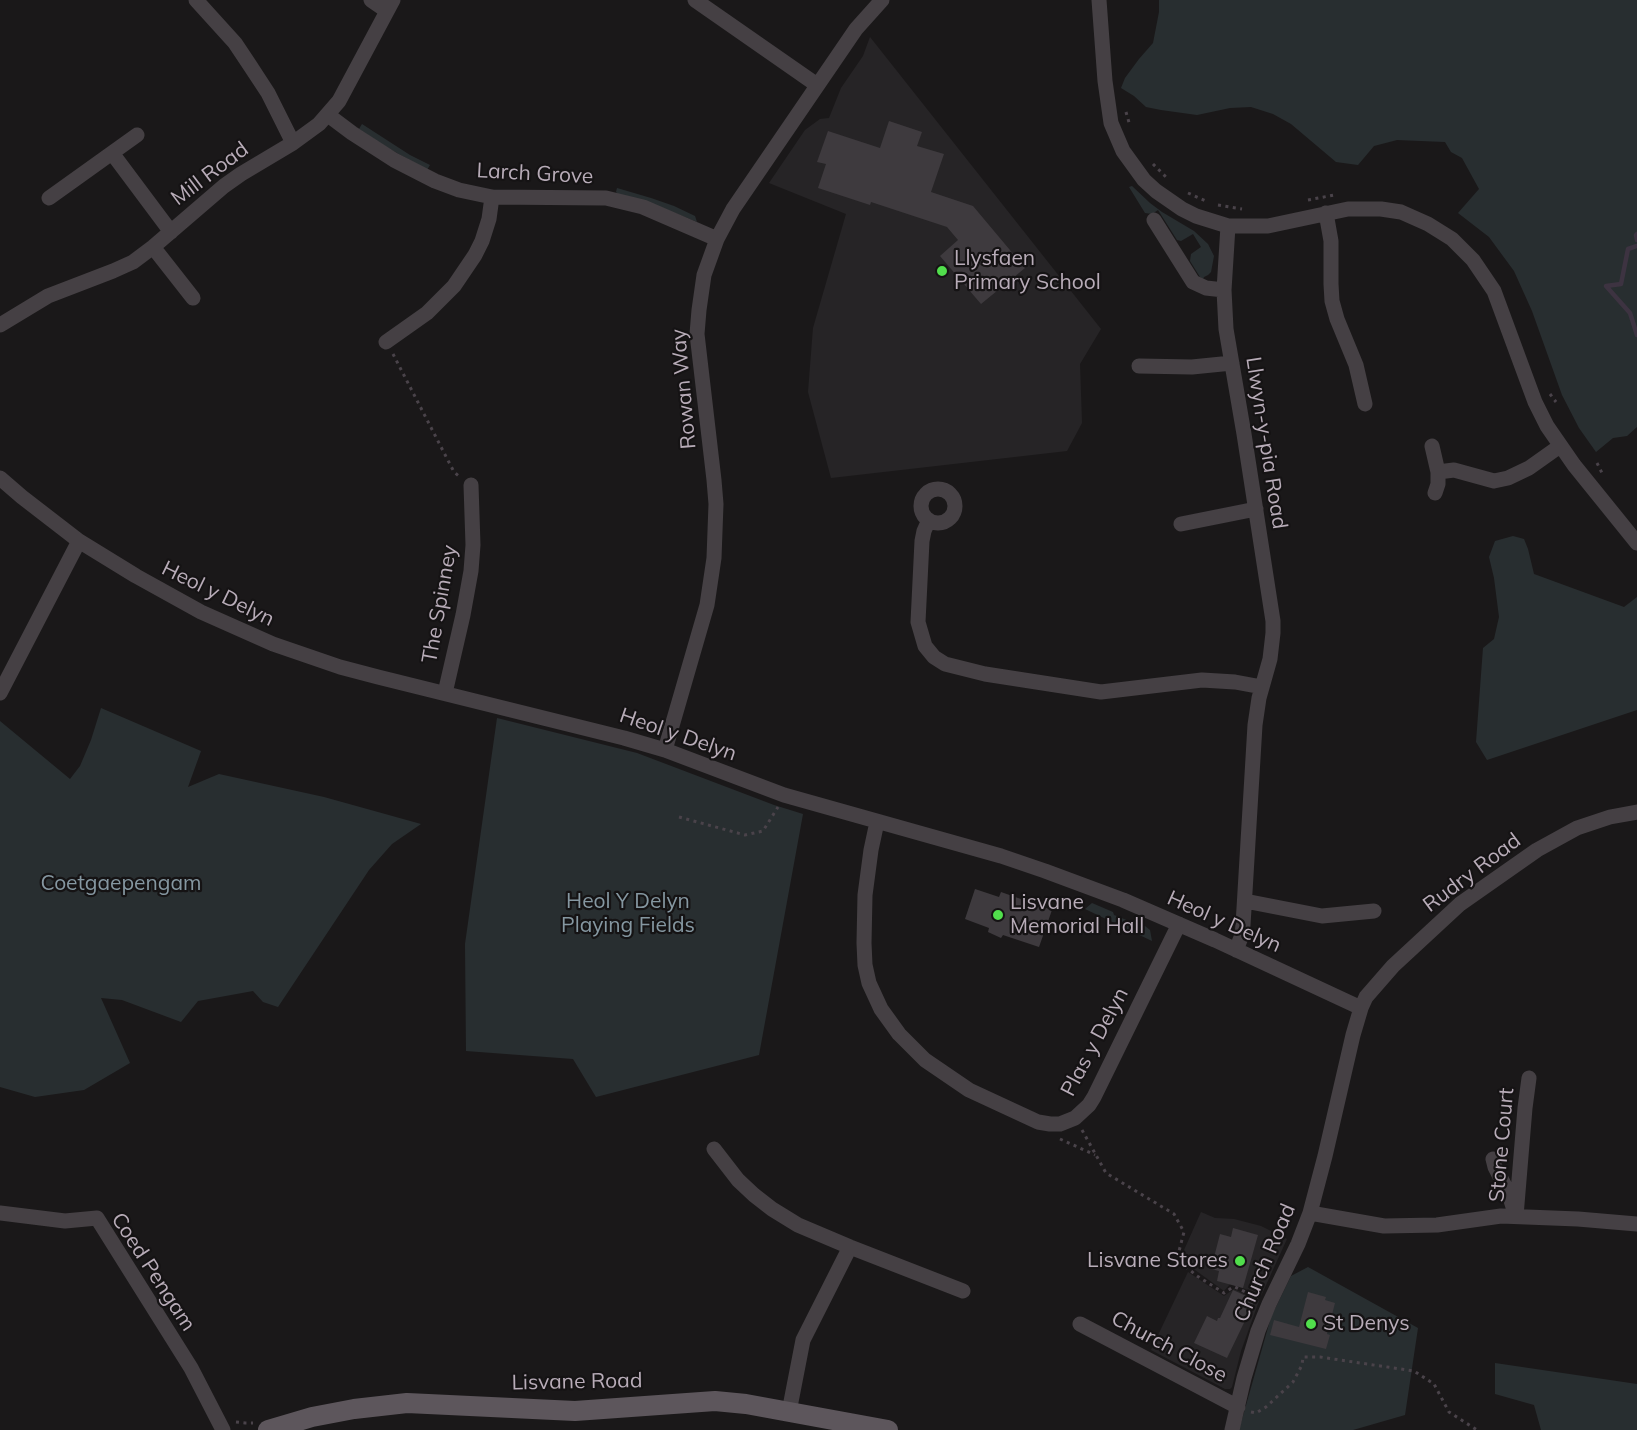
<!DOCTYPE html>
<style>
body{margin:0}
canvas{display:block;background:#1a1819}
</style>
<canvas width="1637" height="1430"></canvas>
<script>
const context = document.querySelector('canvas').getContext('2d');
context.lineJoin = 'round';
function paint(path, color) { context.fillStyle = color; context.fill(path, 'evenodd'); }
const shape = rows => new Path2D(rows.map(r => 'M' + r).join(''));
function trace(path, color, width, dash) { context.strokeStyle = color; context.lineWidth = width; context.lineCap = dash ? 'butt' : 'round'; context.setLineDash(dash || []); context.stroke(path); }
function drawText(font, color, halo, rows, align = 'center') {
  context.font = font + ' Mulish,sans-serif'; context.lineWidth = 4.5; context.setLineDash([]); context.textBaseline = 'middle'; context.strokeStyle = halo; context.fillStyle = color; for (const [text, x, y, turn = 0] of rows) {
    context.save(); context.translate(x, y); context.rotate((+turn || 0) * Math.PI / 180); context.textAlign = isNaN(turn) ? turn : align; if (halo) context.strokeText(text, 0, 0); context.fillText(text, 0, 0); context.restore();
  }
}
const built = shape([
 [870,37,1101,329,1080,364,1082,423,1067,451,831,478,808,392,813,328,846,214,769,183,805,130,820,119,829,118,841,88,863,56],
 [1201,1212,1215,1218,1234,1219,1261,1226,1287,1239,1261,1296,1243,1288,1230,1284,1224,1291,1180,1259],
 [1188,1272,1224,1296,1234,1289,1259,1301,1241,1351,1232,1387,1230,1389,1225,1389,1151,1350]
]);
const green = shape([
 [1159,0,1637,0,1637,427,1627,436,1613,438,1596,452,1579,428,1562,395,1532,311,1514,271,1489,237,1458,213,1479,189,1462,158,1451,152,1445,142,1397,140,1374,146,1358,165,1336,162,1291,124,1273,114,1251,107,1230,108,1197,115,1161,110,1146,107,1134,96,1121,88,1125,78,1139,59,1153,43,1159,12],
 [362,124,410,155,430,165,427,170,383,145,359,129],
 [1132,186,1150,203,1162,212,1194,231,1208,244,1214,256,1211,272,1208,275,1204,277,1203,279,1200,277,1190,261,1191,254,1201,247,1193,234,1181,241,1177,240,1158,210,1152,214,1145,213,1129,187],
 [617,188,651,198,674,206,695,216,697,222,648,202,618,194,616,192],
 [1513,536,1524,539,1528,549,1534,574,1624,607,1637,597,1637,710,1487,760,1476,742,1483,648,1494,639,1499,617,1494,578,1489,557,1495,541],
 [101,708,201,751,188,787,219,774,324,797,421,824,392,844,369,870,278,1007,263,1002,253,991,198,1001,181,1022,122,1000,101,998,130,1063,84,1090,35,1097,0,1087,0,721,70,779,80,766,91,740],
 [497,718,637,753,774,805,803,814,759,1055,596,1097,573,1059,466,1051,465,944],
 [1092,903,1113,912,1114,915,1129,921,1131,920,1145,926,1150,930,1152,941,1085,909],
 [1308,1267,1418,1328,1405,1415,1353,1430,1239,1430,1271,1317,1291,1276],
 [1495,1363,1637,1384,1637,1430,1541,1430,1534,1405,1495,1394]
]);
const stream = shape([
 [1637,234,1636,235,1637,240],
 [1637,246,1628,249,1621,284,1606,286,1630,313,1637,335]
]);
const building = shape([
 [889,121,922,132,917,146,944,154,931,192,973,206,1025,268,981,304,940,256,958,240,947,227,871,202,870,205,818,188,826,164,817,162,828,131,880,148],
 [975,889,999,897,1001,892,1052,910,1039,947,1003,935,1001,938,988,932,989,928,965,919],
 [1233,1228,1258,1235,1243,1288,1217,1281,1219,1271,1211,1269,1220,1234,1231,1237],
 [1233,1290,1255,1300,1227,1358,1194,1343,1207,1316,1217,1321,1218,1318,1220,1318],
 [1308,1292,1326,1297,1325,1300,1335,1303,1327,1334,1330,1335,1326,1349,1270,1335,1274,1320,1299,1327]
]);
const path = shape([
 [1126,112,1130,126],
 [1153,164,1168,179],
 [1188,193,1208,202],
 [1308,200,1334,195],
 [1218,205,1242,209],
 [393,354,454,472,460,477],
 [1550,394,1556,402],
 [1597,463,1602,473],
 [679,817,745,835,763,831,778,807],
 [1082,1130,1106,1173,1174,1214,1184,1232,1178,1255,1179,1261,1197,1276,1224,1293,1233,1287,1235,1287,1258,1298],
 [1060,1139,1095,1155],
 [1251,1412,1256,1413,1266,1407,1293,1382,1302,1365,1303,1357,1320,1357,1414,1371,1434,1384,1449,1412,1477,1430],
 [236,1422,245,1423,253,1423]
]);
const minor = shape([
 [196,0,235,43,249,64,268,93,293,143],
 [371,0,387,11],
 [695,0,817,85],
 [1099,0,1105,81,1111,123,1123,151,1144,180,1156,191,1182,209,1196,216,1228,226,1268,226,1348,209,1381,209,1401,212,1428,224,1452,239,1473,260,1494,291,1535,402,1547,426,1574,465,1637,543],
 [328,115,352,133,394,160,435,181,459,190,492,197,606,198,643,207,717,239],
 [112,153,171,232],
 [49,198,137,135],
 [1326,213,1331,241,1331,284,1332,301,1337,319,1356,365,1365,404],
 [1154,220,1193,282,1206,288,1224,290],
 [1228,226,1224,290,1226,329,1244,434,1273,621,1273,633,1270,659,1259,698,1255,725,1243,925,1242,935,1236,950],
 [153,247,193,298],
 [0,325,48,296,113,271,133,262,153,247,224,186,241,174,293,143,319,124,339,101,393,0],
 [386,342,427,313,454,286,475,255,482,241,489,219,492,197],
 [1139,366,1192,367,1232,363],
 [1432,446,1438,472,1438,484,1435,493],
 [1438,472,1454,470,1494,481,1508,478,1529,468,1560,446],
 [0,478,22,497,79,541,136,576,201,612,273,644,340,667,378,677,624,738,665,750,784,795,1001,856,1045,871,1123,900,1215,940,1361,1008],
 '921 506a17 17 0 1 1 34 0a17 17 0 1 1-34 0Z',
 [929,520,924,531,922,541,918,622,925,646,934,657,945,664,985,674,1101,692,1202,680,1235,682,1262,687],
 [1181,524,1256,509],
 [0,693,79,541],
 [445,693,463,615,471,571,473,545,471,485],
 [665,750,707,605,714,558,716,504,714,480,697,334,699,310,704,275,717,239,733,209,856,29,882,0],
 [877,822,871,850,865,895,864,943,865,965,869,983,881,1009,899,1034,925,1060,969,1090,1038,1122,1050,1124,1060,1124,1075,1118,1089,1105,1094,1097,1179,924],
 [1245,901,1322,916,1374,911],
 [714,1149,738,1180,754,1195,772,1209,798,1225,850,1247,963,1291],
 [1493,1159,1495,1167,1509,1194,1514,1210],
 [0,1213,65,1221,97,1218,191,1368,223,1430],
 [1310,1213,1384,1226,1437,1225,1501,1216,1578,1219,1637,1224],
 [1516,1216,1525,1108,1529,1078],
 [1080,1324,1238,1407],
 [789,1412,803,1340,850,1247],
 [1232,1430,1244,1378,1258,1331,1269,1304,1298,1244,1310,1213,1325,1156,1353,1035,1361,1008,1366,997,1393,966,1460,904,1537,850,1577,828,1610,817,1637,812]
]);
const major = shape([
 [268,1430,312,1417,354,1409,407,1403,575,1411,715,1401,746,1404,888,1430]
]);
const markers = [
 [942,271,6,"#51de4c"],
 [998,915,6,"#51de4c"],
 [1240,1261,6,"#51de4c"],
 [1311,1324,6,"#51de4c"]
];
const streetNames = [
 ["Mill Road",210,174,-37],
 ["Larch Grove",535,174,3],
 ["Rowan Way",684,389,-95],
 ["Llwyn-y-pia Road",1266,443,81],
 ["Heol y Delyn",218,594,26],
 ["The Spinney",440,604,-80],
 ["Heol y Delyn",678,735,19],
 ["Rudry Road",1472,873,-37],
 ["Heol y Delyn",1224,922,24],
 ["Plas y Delyn",1095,1042,-62],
 ["Stone Court",1502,1145,-85],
 ["Church Road",1265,1263,-67],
 ["Coed Pengam",153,1272,57],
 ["Church Close",1169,1347,28],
 ["Lisvane Road",577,1382,-1]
];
const poiNames = [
 ["Llysfaen",954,259],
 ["Primary School",954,283],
 ["Lisvane",1010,903],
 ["Memorial Hall",1010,927],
 ["Lisvane Stores",1228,1261,"right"],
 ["St Denys",1323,1324]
];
const parkNames = [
 ["Coetgaepengam",121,884],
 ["Heol Y Delyn",628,902],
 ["Playing Fields",628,926]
];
paint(built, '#262426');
paint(green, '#282e30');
trace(stream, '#3d3341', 4.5);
paint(building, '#3e3a3e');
trace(path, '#4a434a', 3, [3, 4.5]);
trace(minor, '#454044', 15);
trace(major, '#5d565c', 20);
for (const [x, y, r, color] of markers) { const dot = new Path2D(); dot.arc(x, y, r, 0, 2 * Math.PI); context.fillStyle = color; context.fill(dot); trace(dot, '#151314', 2); }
drawText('21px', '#b8acb8', '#151314', streetNames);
drawText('21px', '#b8acb8', '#151314', poiNames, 'left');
drawText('21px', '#8597a1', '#151314', parkNames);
</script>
